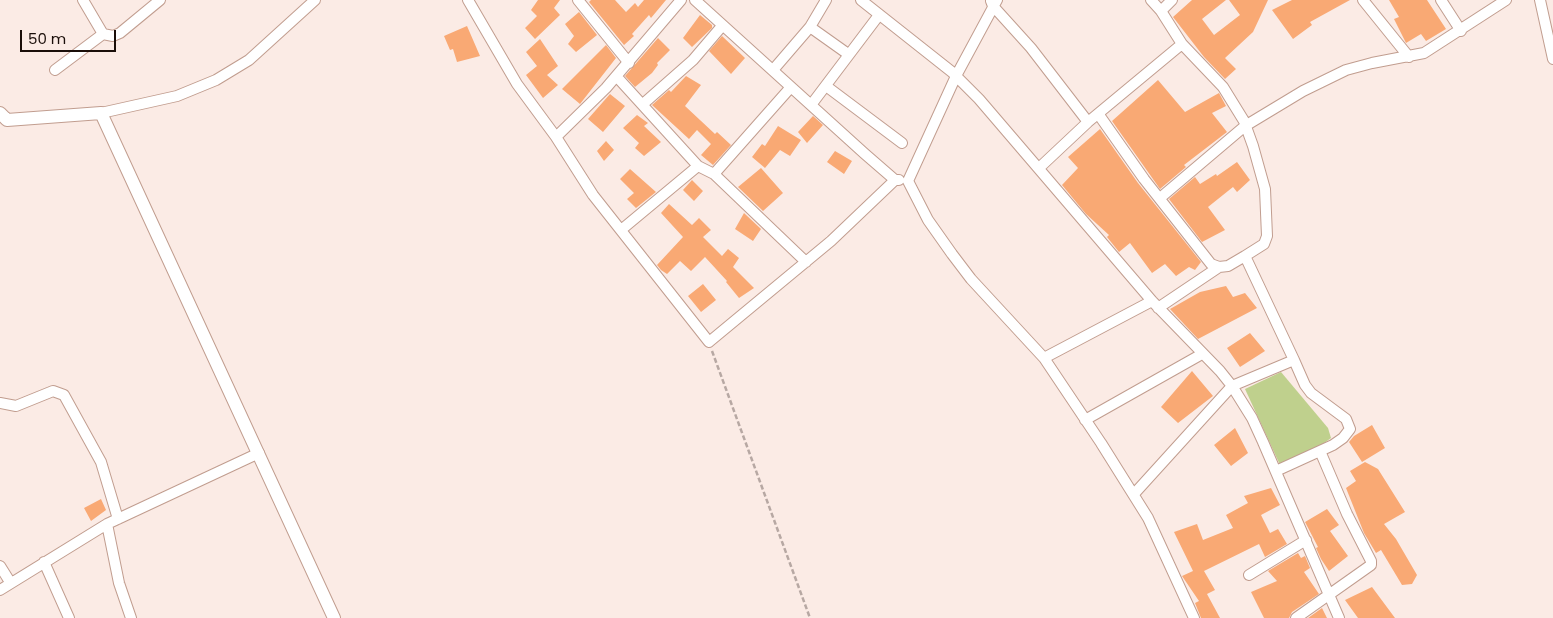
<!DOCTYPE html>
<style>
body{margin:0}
#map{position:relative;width:1553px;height:618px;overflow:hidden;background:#fbebe5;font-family:Poppins,sans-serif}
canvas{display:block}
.scale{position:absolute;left:20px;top:30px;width:96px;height:22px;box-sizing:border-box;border:2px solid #1a0e09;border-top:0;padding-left:6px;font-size:15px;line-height:18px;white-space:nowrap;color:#1a0e09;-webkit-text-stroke:4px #fbebe5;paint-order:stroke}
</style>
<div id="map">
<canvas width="1553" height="618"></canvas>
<div class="scale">50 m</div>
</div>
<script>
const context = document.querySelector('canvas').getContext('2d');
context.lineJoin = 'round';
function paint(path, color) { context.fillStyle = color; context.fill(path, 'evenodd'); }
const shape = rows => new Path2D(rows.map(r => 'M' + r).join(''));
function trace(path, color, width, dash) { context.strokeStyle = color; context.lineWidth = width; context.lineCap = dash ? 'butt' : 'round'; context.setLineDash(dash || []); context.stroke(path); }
const green = shape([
 [1281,372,1328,428,1331,438,1311,453,1280,465,1245,389]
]);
const building = shape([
 [538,0,560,0,554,8,560,15,535,39,525,28,537,16,531,10],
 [591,0,615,0,626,12,635,3,638,7,644,0,666,0,651,18,649,15,632,34,634,36,624,45,589,2],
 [1192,0,1226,0,1202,19,1214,35,1240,15,1229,0,1268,0,1253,32,1225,58,1236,69,1225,79,1204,57,1173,17],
 [1292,0,1350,0,1310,22,1312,25,1293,39,1272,10],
 [1389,0,1427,0,1446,29,1426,41,1421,34,1406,43,1394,19,1399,17],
 [579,12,597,35,576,52,568,44,574,36,565,24],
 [700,15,712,25,712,28,692,47,683,38],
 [467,26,480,56,457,62,453,49,450,50,444,36],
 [722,36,745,58,731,74,709,51],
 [658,38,670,50,657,63,658,65,652,73,635,87,625,76],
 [540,39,558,66,547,75,558,85,543,98,526,75,537,66,526,52],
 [606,45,616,58,580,104,562,89],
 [686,76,701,85,685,106,715,134,717,132,731,145,713,165,701,155,711,144,697,130,689,139,652,105,669,90,671,92],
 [1158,80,1185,112,1219,93,1226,106,1212,113,1227,132,1184,165,1186,167,1160,189,1112,121],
 [610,94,625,106,603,132,588,119],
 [637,115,648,123,644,126,661,142,644,156,635,148,639,143,623,128],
 [813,116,823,125,807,143,798,132],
 [778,126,801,140,790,156,780,150,765,168,752,157,762,144,765,146],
 [1100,129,1138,183,1201,262,1195,270,1189,267,1176,276,1165,264,1152,273,1130,243,1119,252,1107,237,1109,235,1086,214,1062,185,1078,168,1068,157],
 [606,141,614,150,604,161,597,151],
 [835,151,852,161,844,174,827,162],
 [1237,162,1250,180,1237,192,1233,187,1208,207,1225,230,1202,242,1169,199,1195,177,1200,184,1216,174,1217,176],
 [761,168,783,193,763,211,738,187],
 [630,169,656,192,636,208,627,199,634,193,620,179],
 [692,180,703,191,694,201,683,190],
 [669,204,692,225,699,218,711,230,703,237,722,256,728,249,739,258,733,267,754,288,739,298,726,282,727,281,705,257,691,271,680,261,667,274,661,270,657,265,683,237,661,213],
 [744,213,761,229,753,241,735,229],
 [703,284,716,300,701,312,688,296],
 [1226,286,1233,297,1245,293,1257,308,1198,339,1170,309,1200,292],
 [1250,333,1265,351,1240,367,1227,348],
 [1192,371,1213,396,1178,423,1161,407],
 [1372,425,1385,448,1362,462,1349,442,1354,436],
 [1235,428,1248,453,1231,466,1214,445],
 [1365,462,1378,469,1405,512,1384,524,1396,539,1417,575,1412,584,1402,585,1381,550,1376,553,1364,533,1346,488,1356,481,1350,471],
 [1271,488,1280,505,1261,515,1270,533,1278,529,1287,544,1265,557,1259,544,1204,571,1215,590,1207,594,1220,618,1201,618,1195,603,1199,601,1182,576,1193,571,1174,532,1197,524,1203,540,1233,528,1226,515,1248,503,1244,496],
 [101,499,106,510,91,521,84,508],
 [1327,509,1339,525,1330,531,1348,556,1329,571,1321,559,1316,548,1318,547,1305,522],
 [1298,553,1301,558,1305,556,1310,568,1304,572,1319,594,1292,612,1289,618,1264,618,1251,592,1277,581,1268,571],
 [1372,587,1395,618,1358,618,1345,600],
 [1322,608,1327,618,1308,618]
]);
const path = shape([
 [712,351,810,618]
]);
const minor = shape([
 [83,0,103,34,113,36,120,33,160,0],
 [468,0,517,84,556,137,593,195,709,342,831,241,895,180],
 [578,0,629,63],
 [695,0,865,154,895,180,899,180],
 [861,0,952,72,979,99,1152,301,1220,371,1232,386,1252,418,1263,442,1339,618],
 [1151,0,1161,11],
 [1363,0,1409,57],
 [1441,0,1461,31],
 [1540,0,1553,59],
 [991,1,993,6,1031,48,1088,122],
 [810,27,848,54],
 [55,70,103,34],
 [773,70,810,27,826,0],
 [617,77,698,166,714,174,806,262],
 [826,86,902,143],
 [643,104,693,60,722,26],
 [811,105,879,15],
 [101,113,177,96,216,80,249,60,315,0],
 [1099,115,1144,179,1211,264,1219,267,1228,266,1245,256],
 [556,137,606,88,681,0],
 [1039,168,1088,122,1182,44,1161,11,1172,0],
 [714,174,791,87],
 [908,181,928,220,952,254,971,279,1044,358,1101,443,1148,518,1194,618],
 [908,181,956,76,997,0],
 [1160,198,1245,126,1303,91,1346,70,1372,63,1424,53,1506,0],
 [621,230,698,166],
 [1158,308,1219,267],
 [1044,358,1152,301],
 [0,403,16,406,53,391,64,395,101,462,118,519],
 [1085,420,1202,354],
 [1276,471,1333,445,1343,438,1350,429,1346,419,1311,393,1305,385,1294,360],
 [1134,494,1232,386,1294,360,1245,256,1264,244,1267,236,1265,189,1253,146,1244,121,1223,87,1182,44],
 [107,524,119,583,131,618],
 [44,562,69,618],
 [0,566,10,582],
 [1249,575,1306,540],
 [0,590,107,524,259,453],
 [1296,618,1371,565,1371,561,1347,514,1320,451]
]);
const tertiary = shape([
 [0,113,7,120,101,113,334,618]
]);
paint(green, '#bfd08d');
paint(building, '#f9a974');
trace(minor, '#c19d8f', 12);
trace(tertiary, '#c19d8f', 14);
trace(path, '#b7a8a3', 2.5, [5, 2.5]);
trace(minor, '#fff', 10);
trace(tertiary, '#fff', 12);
</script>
